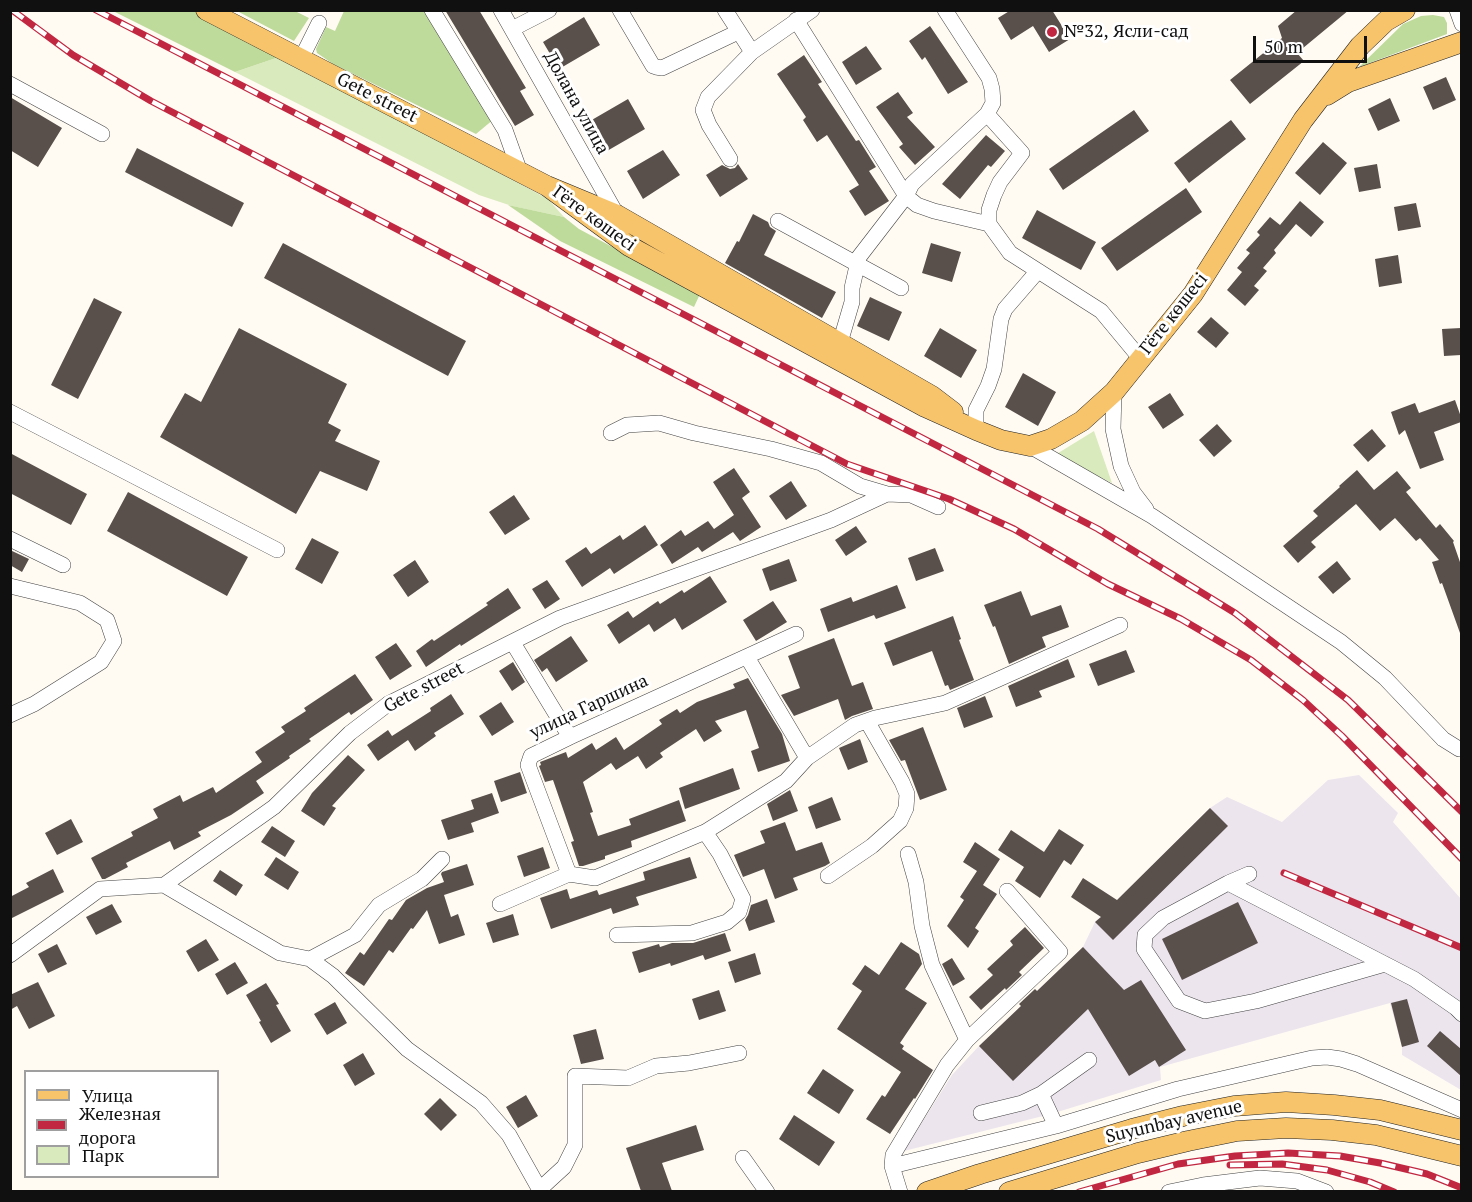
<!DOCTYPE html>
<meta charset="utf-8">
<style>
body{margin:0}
#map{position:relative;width:1472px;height:1202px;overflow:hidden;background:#fffbf3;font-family:"PT Serif",serif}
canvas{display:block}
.frame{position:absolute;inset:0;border:12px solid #101010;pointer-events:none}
.legend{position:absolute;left:24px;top:1070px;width:195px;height:108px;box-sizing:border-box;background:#fff;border:2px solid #9f9f9f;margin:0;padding:8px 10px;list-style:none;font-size:18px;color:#101010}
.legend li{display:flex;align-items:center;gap:12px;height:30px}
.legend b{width:30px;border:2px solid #9f9f9f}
.scale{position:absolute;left:1253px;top:36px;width:114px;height:27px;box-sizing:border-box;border:3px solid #101010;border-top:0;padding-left:8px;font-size:18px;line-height:21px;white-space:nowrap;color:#101010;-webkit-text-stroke:4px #fff;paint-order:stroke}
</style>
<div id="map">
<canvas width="1472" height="1202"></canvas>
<div class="frame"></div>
<ul class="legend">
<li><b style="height:8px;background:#f7c46b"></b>Улица</li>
<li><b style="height:8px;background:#c12741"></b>Железная дорога</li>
<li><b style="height:16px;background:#d9eabc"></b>Парк</li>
</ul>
<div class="scale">50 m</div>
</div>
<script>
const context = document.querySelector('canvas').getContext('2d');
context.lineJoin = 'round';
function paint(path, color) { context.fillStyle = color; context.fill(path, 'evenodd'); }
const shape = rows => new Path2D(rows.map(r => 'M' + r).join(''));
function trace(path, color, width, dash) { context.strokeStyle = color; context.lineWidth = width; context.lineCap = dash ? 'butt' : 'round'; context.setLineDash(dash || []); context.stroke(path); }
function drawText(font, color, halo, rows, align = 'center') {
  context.font = font + ' "PT Serif",serif'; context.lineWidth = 6; context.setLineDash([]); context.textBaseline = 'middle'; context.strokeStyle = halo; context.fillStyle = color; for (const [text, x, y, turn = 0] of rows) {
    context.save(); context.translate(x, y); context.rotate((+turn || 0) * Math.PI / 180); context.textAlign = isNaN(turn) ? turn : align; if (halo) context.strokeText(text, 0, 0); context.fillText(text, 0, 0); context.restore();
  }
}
const industrial = shape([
 [1359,775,1398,813,1393,822,1461,899,1461,1090,1402,1055,1402,1047,1390,1003,1160,1067,1161,1080,1051,1114,904,1151,952,1075,979,1046,1083,947,1095,922,1210,808,1227,797,1282,822,1328,780]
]);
const green = shape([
 [282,56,548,199,564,217,512,206,479,195,235,72],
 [1094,431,1112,483,1055,455]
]);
const forest = shape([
 [113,11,195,11,282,56,235,72],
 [237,11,295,11,309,18,294,41],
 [344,11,428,11,494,119,476,134,333,64,317,53,316,49,326,27,335,31],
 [1433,15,1444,17,1447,23,1447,34,1359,67,1403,24,1421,16],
 [508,205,564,217,579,229,700,294,694,307,560,241]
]);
const building = shape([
 [445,10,479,10,526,88,520,91,534,115,515,126],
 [1011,10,1052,10,1070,39,1049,52,1033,26,1011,40,998,18],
 [1297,10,1349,10,1297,53,1304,61,1250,104,1230,80,1282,38,1278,26],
 [584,17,600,45,559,69,543,42],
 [930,26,968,82,948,94,925,57,922,60,909,41],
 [866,46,882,69,856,85,842,62],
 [804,55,822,82,818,84,856,141,859,140,876,167,869,171,889,201,865,216,849,191,859,185,827,135,817,142,803,120,806,117,777,74],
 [1446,77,1456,100,1433,110,1423,87],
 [898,92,913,113,907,117,935,147,915,165,899,147,903,144,876,107],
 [10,97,62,128,38,167,10,150],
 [1390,98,1400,121,1378,131,1368,109],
 [628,99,645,129,607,151,590,121],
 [1134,110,1149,131,1063,190,1049,169],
 [1231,120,1246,139,1189,183,1174,163],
 [986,135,1005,151,991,167,988,165,960,199,942,184],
 [1323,142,1347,163,1320,195,1295,173],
 [137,148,244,203,232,227,125,172],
 [663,150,680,175,643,199,627,171],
 [738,164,748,179,720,197,706,175,722,165,730,169,735,168],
 [1377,164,1381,188,1359,192,1354,168],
 [1186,188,1202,212,1117,271,1101,248],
 [1300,201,1324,222,1311,237,1296,224,1274,250,1276,253,1263,268,1267,271,1254,286,1259,290,1245,306,1227,290,1242,272,1237,268,1250,253,1246,250,1260,235,1257,232,1270,217,1280,225],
 [1416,203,1421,227,1398,231,1394,207],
 [1037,210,1096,242,1081,270,1022,238],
 [753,214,768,222,770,227,776,231,764,255,836,292,822,318,725,263,737,241,739,242],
 [283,243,466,341,448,376,264,278],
 [931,243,961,252,952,282,922,273],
 [1398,255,1402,283,1379,287,1375,259],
 [870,297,902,312,889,341,857,326],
 [94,298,122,312,78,399,51,385],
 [1211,317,1229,333,1216,348,1197,332],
 [239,328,347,384,328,423,341,430,335,441,380,461,367,491,320,471,296,514,160,437,185,393,201,402],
 [940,328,977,350,961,378,924,356],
 [1461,328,1461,355,1444,356,1442,329],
 [1023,373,1056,392,1038,426,1005,407],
 [1170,393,1184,415,1163,429,1148,407],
 [1455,400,1461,417,1461,422,1434,432,1444,460,1420,469,1405,430,1399,435,1391,412,1415,403,1419,413],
 [1217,424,1232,441,1214,457,1199,440],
 [1372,429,1386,446,1368,462,1353,445],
 [10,453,87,494,71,525,10,493],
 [734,468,750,492,742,498,761,527,740,541,733,532,702,552,698,547,672,564,660,545,681,530,685,536,708,521,714,529,734,515,713,482],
 [1357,470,1374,490,1397,471,1411,488,1406,492,1436,528,1440,524,1454,541,1453,542,1461,565,1461,633,1460,633,1442,583,1440,584,1432,562,1439,560,1420,538,1416,541,1395,518,1380,531,1356,504,1311,542,1316,547,1298,563,1283,546,1318,516,1313,511,1340,487,1339,486],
 [791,481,807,506,786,520,769,496],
 [128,492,248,557,227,596,107,531],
 [514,495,530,519,505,535,489,512],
 [645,525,658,545,614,574,610,568,582,587,565,561,586,547,591,554,620,535,623,540],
 [856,526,867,542,846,556,835,540],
 [312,538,339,552,322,584,295,569],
 [935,548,944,571,916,581,908,558],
 [10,550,29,559,22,572,10,565],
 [789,559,797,581,770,591,762,569],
 [415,560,429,582,408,597,393,575],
 [1337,561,1351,579,1333,594,1318,577],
 [710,576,727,602,682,630,675,618,654,632,649,624,619,644,607,625,628,611,633,618,658,601,660,604,682,590,684,593],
 [547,580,560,599,545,609,532,589],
 [897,585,906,608,876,619,874,615,828,632,820,609,851,597,853,602],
 [508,588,521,608,461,646,460,644,426,667,416,651,432,639,434,641,488,605,486,603],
 [1021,591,1031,616,1061,605,1069,627,1042,637,1046,647,1009,664,995,626,993,627,984,605],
 [773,601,787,622,756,641,743,620],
 [953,616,961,639,959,640,974,680,950,690,948,685,945,686,932,651,893,666,884,643],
 [571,636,588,661,556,682,547,668,542,672,534,660],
 [834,638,852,686,863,682,873,709,852,716,845,720,838,699,794,716,781,695,800,688,788,656],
 [396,643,412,666,390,680,375,657],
 [1126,650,1135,672,1098,686,1089,664],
 [1068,659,1075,677,1039,691,1042,697,1016,707,1008,686],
 [513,662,525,682,512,691,499,671],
 [355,674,373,700,351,715,349,712,309,739,311,741,289,756,290,758,256,781,264,793,231,815,198,832,201,836,174,850,170,841,126,863,128,867,105,879,102,879,91,858,133,836,131,832,158,818,153,809,180,795,183,802,213,787,216,793,262,762,255,752,285,732,281,727,306,711,304,708],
 [748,678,782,734,790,761,758,772,751,751,759,748,746,710,715,721,722,731,704,742,696,729,660,753,663,757,646,769,638,756,616,770,611,763,583,782,593,812,590,813,598,836,631,825,629,819,679,800,686,821,631,841,632,847,605,856,605,859,583,866,579,866,571,842,574,841,553,780,545,782,539,766,541,765,540,762,566,752,568,758,592,743,596,750,616,737,624,750,662,724,659,720,677,709,680,713,697,702,735,688,733,684],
 [451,694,464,714,434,733,436,736,415,751,408,740,378,761,367,745,388,730,392,736,431,711,430,708],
 [985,696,993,717,964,728,957,708],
 [501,702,514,722,492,736,479,716],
 [923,727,947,790,920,800,905,760,901,761,889,740],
 [860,739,868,762,848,770,839,748],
 [348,755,365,770,332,806,336,808,324,826,301,811,312,793],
 [733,768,740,789,685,809,679,788],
 [520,772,527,793,501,802,494,781],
 [790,790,798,811,773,821,767,804],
 [492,793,499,813,471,823,474,832,448,840,441,820,474,809,471,800],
 [832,797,841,820,816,829,808,807],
 [1210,808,1228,826,1113,940,1095,922,1101,917,1071,897,1083,878,1117,900],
 [71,819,83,842,57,855,45,833],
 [785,822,796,851,822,842,830,863,825,866,793,878,798,890,775,899,764,869,743,877,734,855,765,843,760,831],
 [272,826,295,841,285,857,261,842],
 [1059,829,1084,845,1071,865,1064,860,1040,898,1015,881,1024,867,998,850,1011,830,1044,852],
 [975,842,1000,859,983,885,997,894,975,928,979,931,968,948,947,926,964,900,960,897,977,871,963,862],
 [543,847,550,868,524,877,517,856],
 [276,857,299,872,288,890,264,875],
 [690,857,697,878,636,897,639,905,613,914,611,908,551,929,540,898,567,889,570,899,597,890,599,895,645,880,643,872],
 [467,864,474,885,444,895,451,917,458,914,465,935,439,944,427,910,413,929,411,928,393,953,389,950,364,986,345,973,360,952,364,955,389,919,392,920,406,900,427,888,444,882,441,874,442,872],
 [53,869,64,892,10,919,10,897,29,887,26,883],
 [220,870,243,885,236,896,213,881],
 [767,899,775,922,749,931,745,920,748,915,751,905],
 [1238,902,1258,943,1182,980,1162,939],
 [112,904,122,922,96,935,86,917],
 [513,914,519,935,493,943,486,923],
 [1025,927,1044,948,1019,972,1022,975,1006,990,1005,988,981,1010,969,997,993,975,987,969,1013,945,1010,941],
 [725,933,731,951,705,960,703,955,671,966,670,963,639,973,632,952,659,944,660,947,672,943,693,943],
 [206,939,219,960,198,972,186,951],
 [901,942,919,954,922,964,905,989,927,1003,900,1043,904,1046,902,1049,933,1070,915,1099,914,1098,890,1134,866,1119,882,1095,885,1097,901,1072,837,1029,862,991,852,984,865,965,879,975],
 [57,944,67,964,48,973,38,954],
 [1083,947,1124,990,1141,980,1186,1050,1159,1067,1155,1060,1129,1076,1088,1009,1013,1081,979,1046,1021,1006,1019,1004,1035,989,1037,991],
 [755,953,761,974,735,983,728,962],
 [952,958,965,979,953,986,942,964],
 [235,962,248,983,227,995,215,974],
 [38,982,55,1016,29,1029,17,1006,10,1010,10,995],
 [266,983,279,1004,276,1005,291,1031,271,1043,259,1022,261,1021,246,995],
 [719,990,726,1011,699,1020,692,999],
 [1407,999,1419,1042,1402,1047,1391,1003],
 [335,1002,347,1023,327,1035,314,1014],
 [596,1029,604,1059,581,1064,573,1035],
 [1440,1031,1461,1049,1461,1076,1427,1046],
 [363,1053,375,1074,355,1086,343,1065],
 [823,1069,854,1090,839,1114,807,1093],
 [526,1095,538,1116,518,1128,506,1107],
 [440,1098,457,1115,441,1131,424,1114],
 [794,1115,835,1142,819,1166,779,1139],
 [696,1125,704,1150,662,1163,672,1191,641,1191,626,1148]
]);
const minor = shape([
 [432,10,505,130,520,172],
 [501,10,617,215],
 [620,10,653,66,656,67,662,68,738,32],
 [725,10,752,52],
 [1457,10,1462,24],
 [796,20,906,196,917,205,934,211,989,224,1010,253,1101,311,1140,358],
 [512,29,549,10],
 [301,59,319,23],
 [10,84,102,134],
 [987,114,1022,153,1000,182,994,195,989,210,989,224],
 [730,159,709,125,703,110,708,97,752,52,812,10],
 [778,221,901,288],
 [840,343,852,302,852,288,859,257,906,196,912,184,987,114,993,103,992,89,989,78,945,10],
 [1114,392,1113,429,1121,466,1133,492,1146,509],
 [10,412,277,550],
 [976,430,976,410,988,386,994,369,1001,319,1005,309,1037,272],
 [611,433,627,425,659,423,694,433,771,449,821,463,860,486,887,494,911,495,938,507],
 [1030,446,1152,516,1341,642,1385,678,1443,739,1459,749,1462,749],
 [10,539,63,565],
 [10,586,80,603,107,620,114,641,101,662,34,704,10,715],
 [513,643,570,737],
 [747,657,807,758],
 [908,854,916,882,922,926,932,965,967,1040],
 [569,874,528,765,531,756,570,737,796,634],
 [1249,874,1228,883,1163,918,1145,935,1144,949,1179,1001,1205,1011,1256,1001,1385,964],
 [828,876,872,846,900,821,906,808,907,794,902,782,867,721],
 [1228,883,1414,979,1456,1008,1462,1014],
 [164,885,280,953,310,959,333,976,407,1049,481,1103,509,1135,541,1192],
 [500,904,569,874,595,878,705,832,786,781,807,758,855,725,875,718,945,703,1120,625],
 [617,935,692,933,727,922,739,912,743,899,720,854,705,832],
 [10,955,100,889,164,885,274,807,350,733,388,704,560,618,831,520,887,494],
 [310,959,355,935,379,905,422,879,442,859],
 [1041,1094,1056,1126],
 [981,1113,1022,1103,1041,1094,1089,1060],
 [743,1158,767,1192],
 [892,1166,893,1155,947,1065,967,1040,1060,952,1007,891],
 [540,1189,564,1167,575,1145,575,1076,628,1078,656,1066,689,1063,739,1053],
 [900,1192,892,1166,1056,1126,1178,1089,1312,1058,1327,1057,1341,1059,1357,1064,1462,1110],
 [1169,1192,1203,1185,1260,1178,1297,1181,1326,1192]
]);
const major = shape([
 [206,10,547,186,617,215,932,396,953,412],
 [1327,95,1348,82,1462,42],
 [547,186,629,246,925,407,976,430,1001,440,1030,446,1051,439,1082,421,1114,392,1193,294,1303,120,1360,46,1386,21,1405,10],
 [927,1192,980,1174,1132,1129,1183,1116,1234,1106,1286,1102,1334,1105,1380,1110,1462,1130],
 [1009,1192,1138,1153,1188,1141,1237,1131,1286,1128,1332,1130,1376,1135,1462,1156]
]);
const rail = shape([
 [12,10,73,55,151,101,847,464,949,499,1014,529,1108,584,1181,619,1251,660,1303,700,1342,736,1462,859],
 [96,10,1098,529,1235,613,1348,700,1462,812],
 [1284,873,1462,948],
 [1230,1165,1282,1164,1327,1170,1370,1182,1394,1192],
 [1079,1192,1178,1164,1235,1156,1288,1153,1340,1156,1380,1163,1427,1174,1462,1188]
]);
const markers = [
 [1052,32,6,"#c12741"]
];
const poiNames = [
 ["№32, Ясли-сад",1064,32]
];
const streetNames = [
 ["Gete street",377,98,27],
 ["Долана улица",576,103,61],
 ["Гёте көшесі",594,219,36],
 ["Гёте көшесі",1174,314,-52],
 ["Gete street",424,688,-28],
 ["улица Гаршина",589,707,-25],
 ["Suyunbay avenue",1174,1122,-13]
];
paint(industrial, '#ece5ee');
paint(green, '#d9eabc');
paint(forest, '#bfdb9b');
paint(building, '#59504c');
trace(minor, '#434343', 16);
trace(major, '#212121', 21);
trace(minor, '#fff', 15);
trace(major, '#f7c46b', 20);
trace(rail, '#c12741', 7);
trace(rail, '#fff', 4.5, [14]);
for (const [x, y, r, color] of markers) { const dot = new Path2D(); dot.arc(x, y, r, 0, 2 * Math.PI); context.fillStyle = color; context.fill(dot); trace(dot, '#fff', 2); }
drawText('18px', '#101010', '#fff', poiNames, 'left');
drawText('18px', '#101010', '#fff', streetNames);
</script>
